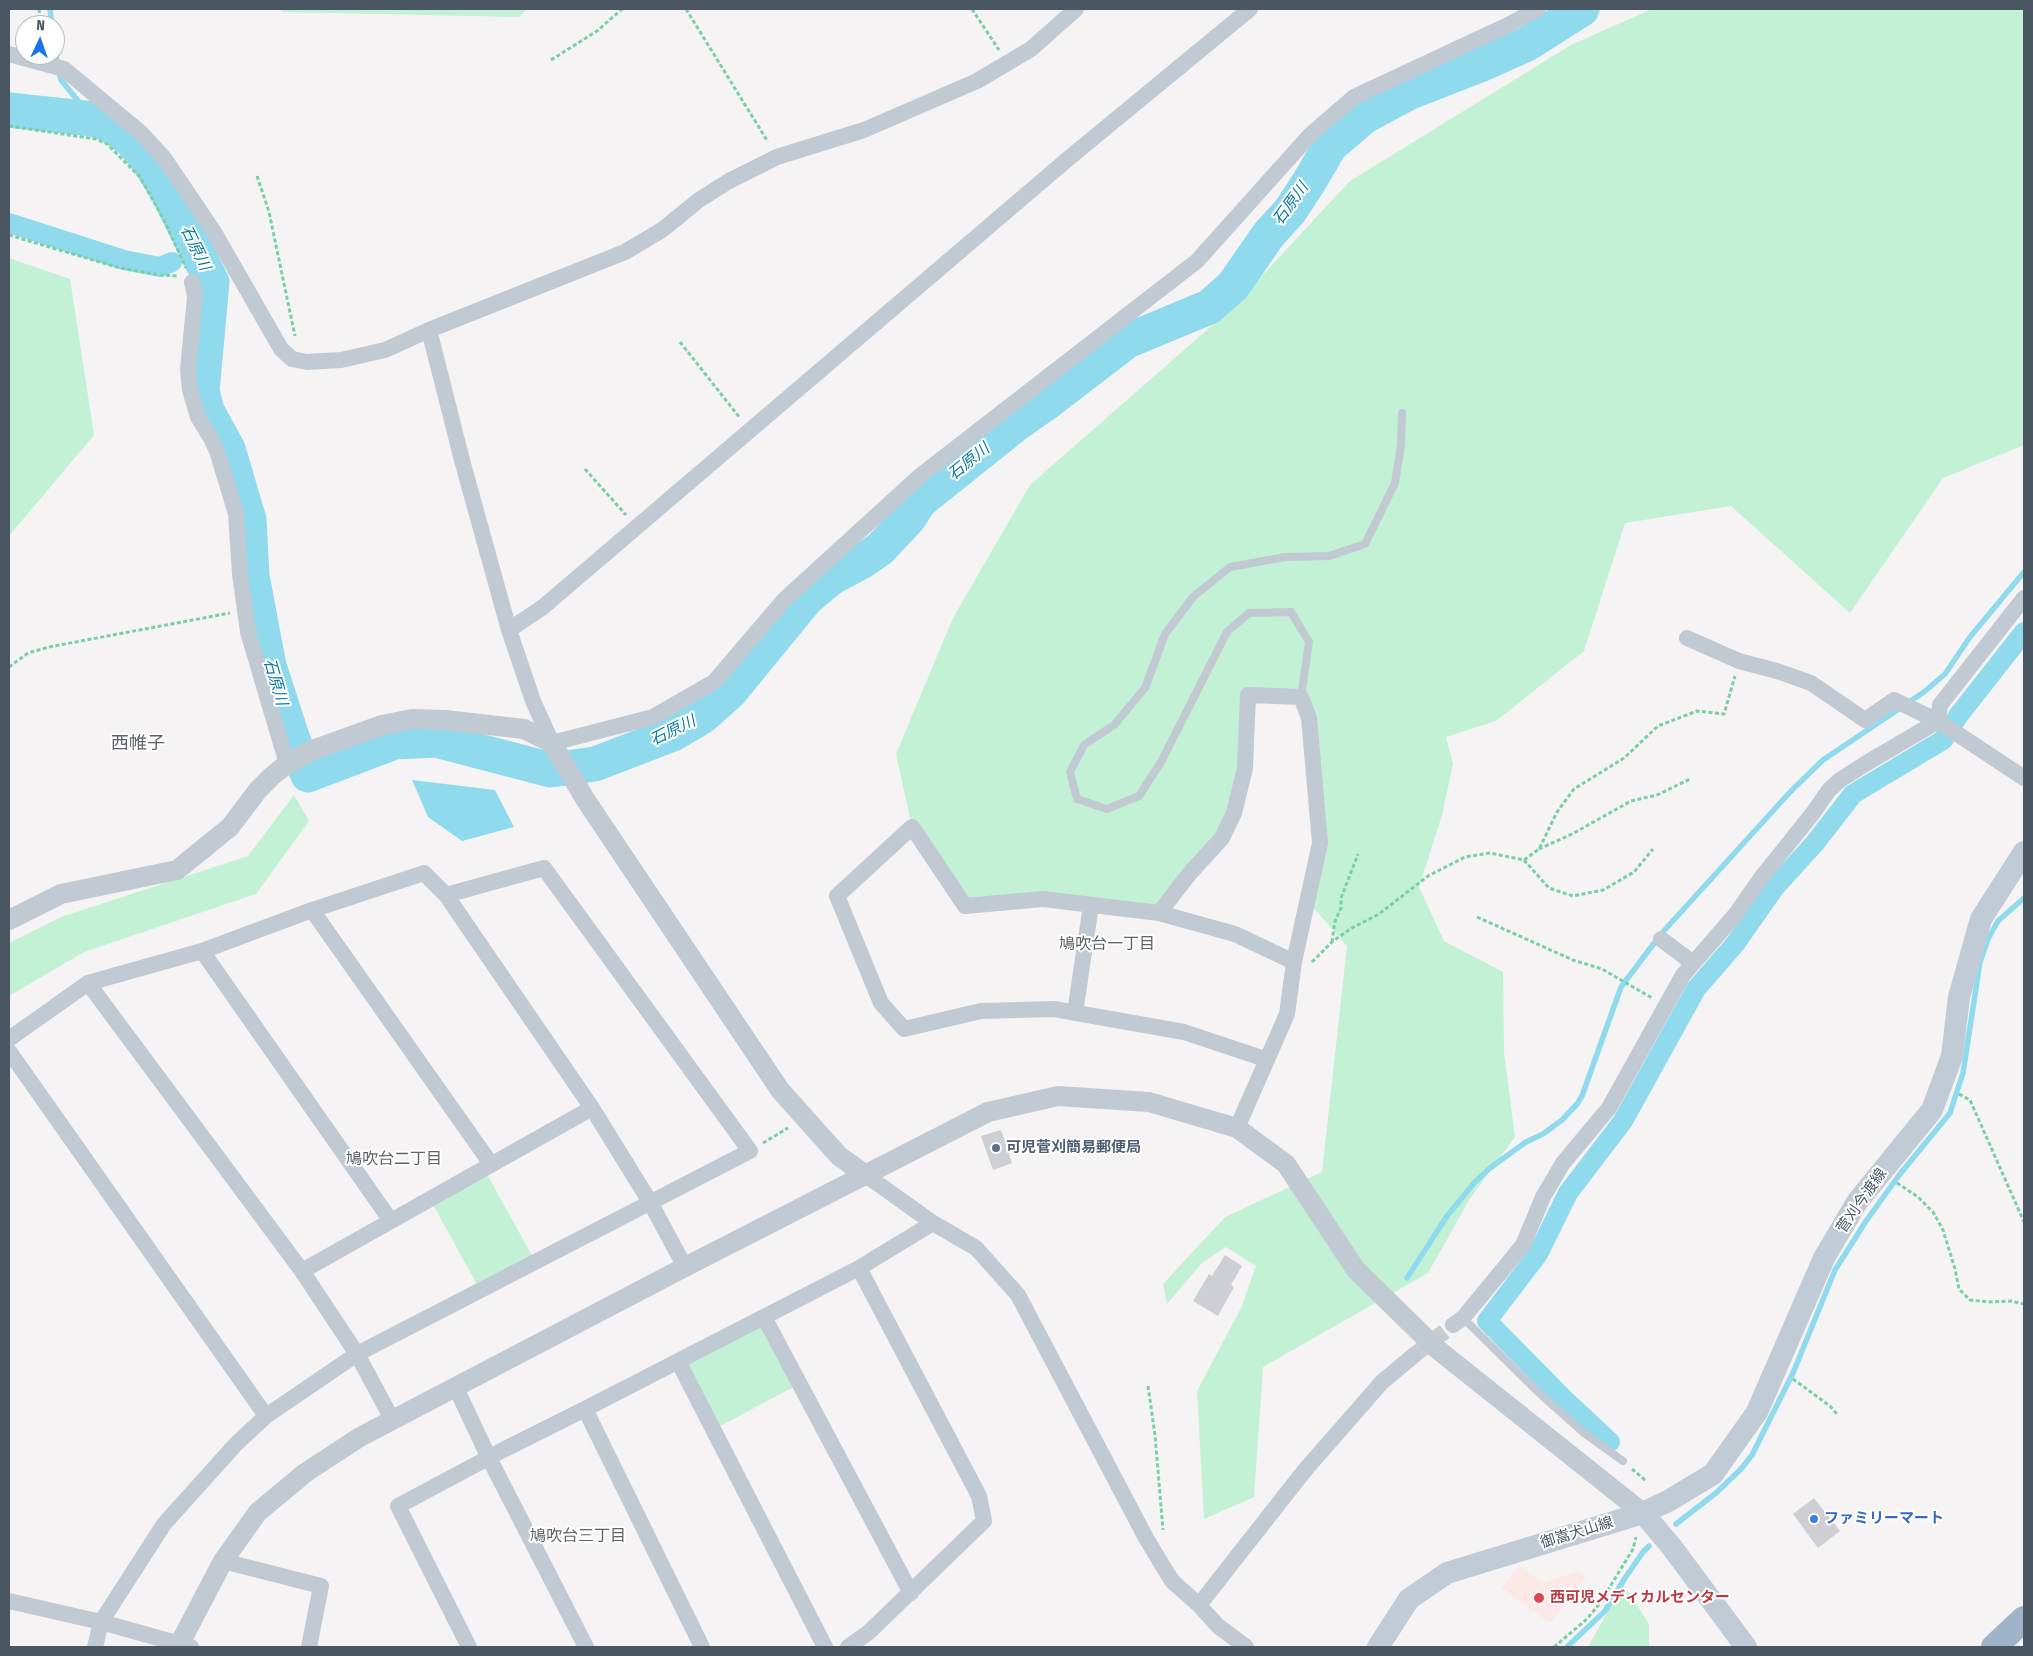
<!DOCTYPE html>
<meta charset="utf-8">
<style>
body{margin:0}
#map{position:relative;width:2033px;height:1656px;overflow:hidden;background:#f5f3f3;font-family:"Fira Sans Condensed",sans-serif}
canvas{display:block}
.frame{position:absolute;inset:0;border:10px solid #4a5661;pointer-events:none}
.north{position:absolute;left:15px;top:15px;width:50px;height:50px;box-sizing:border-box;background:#fff;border:1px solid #b7bbc0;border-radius:50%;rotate:3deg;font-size:14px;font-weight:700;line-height:20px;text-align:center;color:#4a5661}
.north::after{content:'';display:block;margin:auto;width:18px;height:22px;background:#1a73e8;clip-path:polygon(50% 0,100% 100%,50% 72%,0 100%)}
</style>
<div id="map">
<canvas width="2033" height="1656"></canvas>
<div class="frame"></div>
<div class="north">N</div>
</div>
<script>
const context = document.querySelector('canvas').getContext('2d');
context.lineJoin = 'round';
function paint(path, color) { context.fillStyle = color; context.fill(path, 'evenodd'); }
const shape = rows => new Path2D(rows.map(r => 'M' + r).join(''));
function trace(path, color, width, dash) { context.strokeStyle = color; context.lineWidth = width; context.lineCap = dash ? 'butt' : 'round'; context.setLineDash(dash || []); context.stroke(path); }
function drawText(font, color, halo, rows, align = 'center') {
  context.font = font + ' "Fira Sans Condensed","Noto Sans JP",sans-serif'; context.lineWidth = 4; context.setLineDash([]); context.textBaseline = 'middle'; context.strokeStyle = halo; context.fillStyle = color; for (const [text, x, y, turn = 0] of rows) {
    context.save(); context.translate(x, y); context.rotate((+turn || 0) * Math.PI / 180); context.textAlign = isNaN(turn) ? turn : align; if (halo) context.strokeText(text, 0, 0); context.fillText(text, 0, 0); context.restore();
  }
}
const medical = shape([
 [1519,1566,1543,1583,1579,1571,1586,1577,1550,1623,1502,1588]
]);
const green = shape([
 [278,9,527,9,519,17,283,12],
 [1652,9,2024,9,2024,445,1943,478,1850,613,1731,506,1625,523,1584,651,1496,721,1446,737,1453,764,1442,815,1419,887,1444,941,1503,972,1504,1052,1515,1137,1471,1197,1428,1273,1263,1367,1254,1497,1204,1519,1197,1391,1241,1308,1256,1266,1226,1247,1202,1263,1167,1304,1163,1284,1225,1217,1322,1172,1347,946,1312,906,1325,844,1302,694,1248,695,1234,813,1159,913,1046,898,965,906,912,827,896,754,953,618,1030,485,1232,308,1350,181,1571,45],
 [9,258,70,279,94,435,9,536],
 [294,795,309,821,256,894,84,952,9,996,9,943,61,917,248,856],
 [484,1169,535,1261,480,1290,430,1199],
 [764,1317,799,1384,713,1430,678,1361],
 [1623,1584,1649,1624,1649,1647,1588,1647]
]);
const water = shape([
 [412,780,495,790,514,827,462,841,428,817]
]);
const stream = shape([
 [50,9,52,25],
 [55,51,61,80,93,119],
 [1407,1278,1447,1216,1475,1182,1490,1168,1526,1142,1543,1134,1562,1120,1577,1104,1582,1096,1621,987,1661,934,1791,791,1823,760,1924,692,1945,674,1970,637,2024,572],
 [1676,1524,1716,1493,1741,1469,1752,1455,1793,1373,1835,1270,1866,1221,1900,1174,1950,1113,1963,1073,1980,962,1988,939,1998,921,2024,898],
 [1567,1647,1605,1611,1625,1578,1643,1552,1649,1546]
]);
const canal = shape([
 [9,223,124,260,160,267,172,262],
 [202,266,204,267],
 [1610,1442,1564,1399,1487,1321,1538,1254,1568,1193,1623,1121,1696,989,1735,944,1775,887,1815,843,1853,794,1943,740,1958,716,2024,632]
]);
const river = shape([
 [9,110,93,119,111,126,131,140,149,162,167,191,212,282,202,391,207,411,228,449,249,520,252,576,269,666,293,740,308,775,395,742,436,740,551,770,595,764,673,734,702,717,730,692,807,598,831,578,861,562,880,549,909,518,920,501,1015,425,1045,404,1127,341,1209,307,1233,286,1269,234,1290,211,1309,182,1330,146,1365,116,1408,93,1480,65,1527,44,1582,9]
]);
const building = shape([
 [1001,1130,1012,1163,993,1170,981,1136],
 [1225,1255,1242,1266,1231,1285,1234,1287,1218,1316,1193,1301,1209,1274,1212,1276],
 [1814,1498,1840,1531,1818,1548,1793,1514]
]);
const minorTunnel = shape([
 [1413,1356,1453,1325]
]);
const path = shape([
 [39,9,41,25],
 [686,9,768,142],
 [972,9,999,50],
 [551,60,597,31,622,9],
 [9,126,96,139,107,144,140,177,164,220,186,268],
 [257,176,269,212,295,336],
 [9,235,120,268,160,275,178,276],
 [680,342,740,418],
 [585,469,626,515],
 [9,667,28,653,49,647,230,613],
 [1539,849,1572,834,1631,801,1657,795,1690,779],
 [1524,860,1549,888,1573,896,1603,890,1634,872,1653,849],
 [1477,917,1573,960,1602,969,1652,998],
 [1332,942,1335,921,1341,908,1341,898,1358,854],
 [1312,962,1333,941,1352,928,1379,914,1428,876,1465,857,1490,853,1524,860,1539,849,1557,812,1574,789,1624,758,1658,726,1697,711,1724,714,1735,676],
 [1959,1094,1970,1100,2024,1222],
 [763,1143,788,1128],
 [1897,1183,1918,1197,1933,1212,1943,1230,1955,1269,1959,1289,1970,1300,1988,1302,2011,1301,2024,1304],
 [1793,1379,1830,1406,1837,1414],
 [1148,1386,1155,1435,1163,1530],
 [1632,1469,1645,1480],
 [1554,1647,1587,1619,1600,1603,1633,1549,1636,1537]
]);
const service = shape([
 [1301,697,1309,642,1291,612,1249,613,1227,632,1161,762,1139,796,1107,809,1077,799,1070,772,1084,745,1114,725,1145,688,1165,634,1193,597,1230,567,1285,557,1329,556,1365,544,1395,483,1401,445,1402,413],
 [1463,1318,1538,1392,1584,1433,1623,1461]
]);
const minor = shape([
 [9,54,64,69,141,133,164,158,214,232,281,349,292,359,307,362,341,360,385,350,429,330,625,252,662,230,699,200,729,181,777,157,864,130,977,81,1031,49,1076,9],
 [192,282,195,296,188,370,190,390,198,417,211,438,217,451,236,514,240,574,248,632,287,764],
 [429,330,463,464,509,630,533,701,552,743,653,717,714,682,784,600,921,475,1197,261,1310,135,1354,97,1508,25,1538,9],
 [509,630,543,607,1069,158,1250,9],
 [1687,638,1739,661,1777,671,1811,683,1865,720,1894,700,1938,721,2024,778],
 [312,910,491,1164],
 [1159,913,1190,873,1222,838,1234,813,1245,768,1248,695,1301,697,1309,718,1320,843,1294,962,1287,1014,1237,1128],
 [1661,939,1693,963],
 [202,951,391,1221],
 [88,983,302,1271,357,1354,392,1419],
 [1075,1013,1091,905],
 [9,1039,88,983,202,951,312,910,424,873,446,895,592,1108,650,1202,685,1267],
 [9,1051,266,1416],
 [1265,1059,1184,1032,1054,1009,981,1011,904,1029,881,1003,837,896,912,827,965,906,1043,899,1159,913,1235,934,1294,962],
 [867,1176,933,1223,976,1248,1018,1295,1146,1538,1167,1573,1173,1582,1199,1605,1218,1626,1246,1647],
 [302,1271,592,1108],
 [764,1317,911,1593],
 [1453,1325,1463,1318,1523,1245,1543,1197,1563,1163,1609,1108,1683,975,1735,915,1761,878,1813,813,1829,790,1840,780,1865,764,1938,721,1940,705,2024,598],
 [678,1361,825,1647],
 [456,1388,489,1458,586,1647],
 [585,1409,702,1647],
 [223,1561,321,1586,309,1647],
 [9,1601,101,1622,191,1647],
 [1199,1605,1305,1470,1382,1382,1413,1356],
 [95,1647,101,1622,164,1524,236,1444,266,1416,357,1354,750,1151,544,868,446,895],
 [469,1647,398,1506,503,1450,585,1409,859,1268,933,1223],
 [848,1647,869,1632,984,1521,979,1496,859,1268]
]);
const tertiary = shape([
 [9,920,61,894,177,870,230,827,258,790,272,776,287,764,310,751,382,725,412,719,445,720,524,729,552,743,585,799,780,1090,839,1156,867,1176],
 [178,1647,223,1561,258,1512,305,1473,360,1437,685,1267,988,1112,1058,1096,1149,1102,1237,1128,1286,1164,1356,1270,1437,1349,1643,1513]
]);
const secondary = shape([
 [1643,1513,1671,1546,1746,1647],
 [1378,1647,1409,1599,1447,1573,1643,1513,1670,1500,1713,1474,1757,1412,1824,1258,1857,1202,1932,1110,1952,1056,1959,997,1981,919,2024,852]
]);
const trunk = shape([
 [1994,1647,2024,1619]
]);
const markers = [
 [996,1148,5,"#5c6f8a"],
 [1814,1519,5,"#3f7fe0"],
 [1539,1598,6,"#e0444e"]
];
const serviceNames = [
 ["可児菅刈簡易郵便局",1006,1148]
];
const streetNames = [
 ["菅刈今渡線",1862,1201,-55],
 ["御嵩犬山線",1577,1533,-17]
];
const shopNames = [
 ["ファミリーマート",1824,1519]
];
const healthNames = [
 ["西可児メディカルセンター",1550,1598]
];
const waterNames = [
 ["石原川",1291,204,-54],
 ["石原川",195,248,64],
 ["石原川",969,462,-39],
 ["石原川",275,682,74],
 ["石原川",673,731,-26]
];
const neighbourhoodNames = [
 ["鳩吹台一丁目",1107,945],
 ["鳩吹台二丁目",394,1160],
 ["鳩吹台三丁目",578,1537]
];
const quarterNames = [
 ["西帷子",138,744]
];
paint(medical, '#fce8e6');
paint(green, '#c3f1d5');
paint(water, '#90daee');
trace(stream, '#90daee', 5.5);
trace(canal, '#90daee', 20);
trace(river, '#90daee', 35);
paint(building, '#cdcfd5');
trace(minorTunnel, '#caccce', 16, [16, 8]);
trace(path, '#7ad0a6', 3, [4, 2.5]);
trace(service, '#c1cad2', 8);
trace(minor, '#c1cad2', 16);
trace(tertiary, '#c1cad2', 20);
trace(secondary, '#c1cbd6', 22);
trace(trunk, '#9fb4c9', 26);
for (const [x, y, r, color] of markers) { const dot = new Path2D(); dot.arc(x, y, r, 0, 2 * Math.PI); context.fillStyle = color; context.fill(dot); trace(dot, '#fff', 2); }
drawText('bold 15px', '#4e5e75', '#fff', serviceNames, 'left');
drawText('15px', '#4a5661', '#fff', streetNames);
drawText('bold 15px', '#366cbe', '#fff', shopNames, 'left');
drawText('bold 15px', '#be3a42', '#fff', healthNames, 'left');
drawText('italic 16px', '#0c7c9b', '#fff', waterNames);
drawText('16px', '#5f6368', '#fff', neighbourhoodNames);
drawText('18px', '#5f6368', '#fff', quarterNames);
</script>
